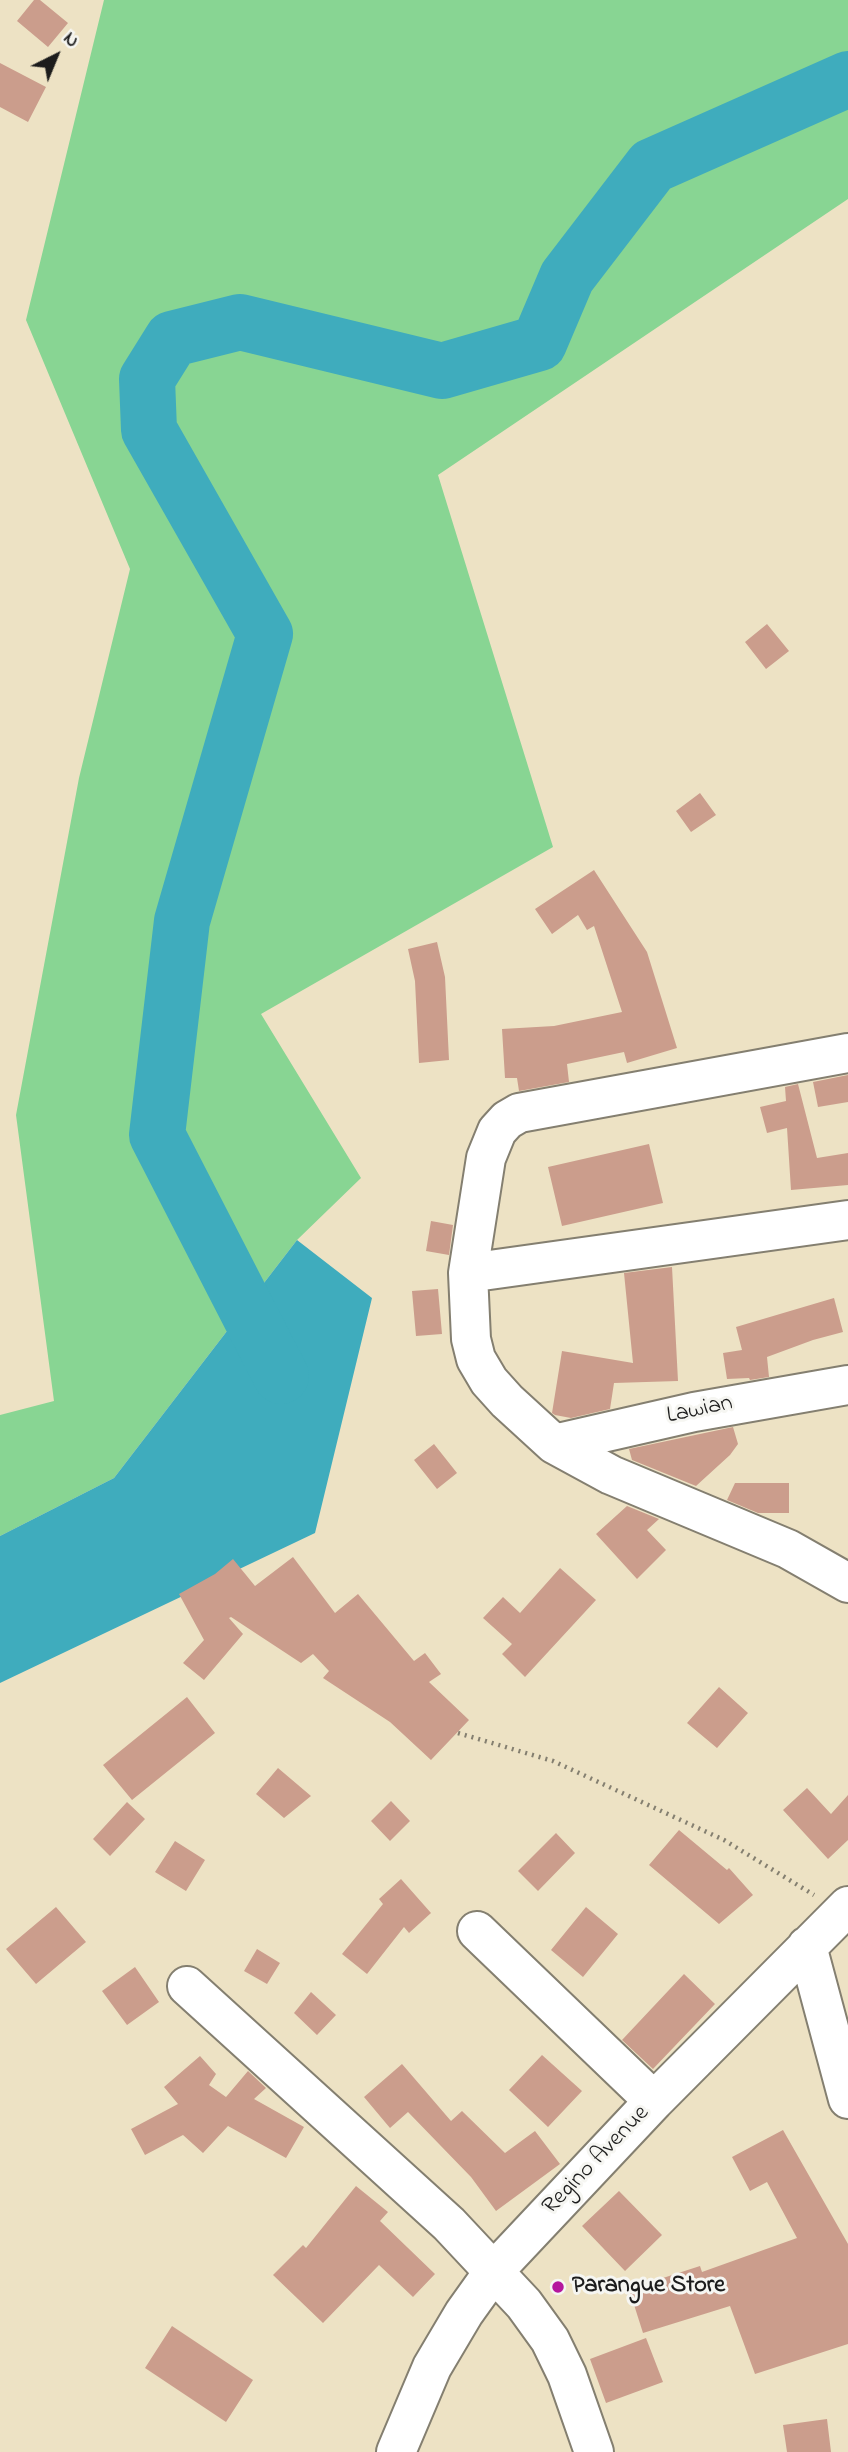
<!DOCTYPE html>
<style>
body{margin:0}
#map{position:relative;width:848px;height:2452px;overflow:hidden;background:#ede2c4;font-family:"Indie Flower",sans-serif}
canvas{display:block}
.north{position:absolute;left:21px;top:21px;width:70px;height:70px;-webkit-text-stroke:5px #f6f6f2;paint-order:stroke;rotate:43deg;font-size:19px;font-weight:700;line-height:28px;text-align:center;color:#1c1c1c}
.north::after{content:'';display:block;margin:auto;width:24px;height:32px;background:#1c1c1c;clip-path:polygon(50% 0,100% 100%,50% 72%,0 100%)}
</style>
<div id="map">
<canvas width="848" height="2452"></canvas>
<div class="north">N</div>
</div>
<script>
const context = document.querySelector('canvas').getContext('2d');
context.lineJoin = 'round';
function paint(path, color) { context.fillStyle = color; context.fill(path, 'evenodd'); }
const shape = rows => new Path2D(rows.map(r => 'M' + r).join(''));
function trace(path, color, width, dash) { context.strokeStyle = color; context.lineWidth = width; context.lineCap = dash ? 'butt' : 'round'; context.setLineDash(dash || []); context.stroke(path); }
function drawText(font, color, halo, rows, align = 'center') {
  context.font = font + ' "Indie Flower",sans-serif'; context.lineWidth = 6; context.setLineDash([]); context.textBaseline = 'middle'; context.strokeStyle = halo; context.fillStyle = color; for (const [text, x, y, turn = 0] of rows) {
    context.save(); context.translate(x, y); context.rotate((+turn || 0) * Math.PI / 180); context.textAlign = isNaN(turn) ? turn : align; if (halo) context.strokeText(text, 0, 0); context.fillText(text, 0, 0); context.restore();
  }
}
const green = shape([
 [104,0,848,0,848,199,438,475,553,847,261,1014,361,1178,297,1240,114,1478,0,1536,0,1415,54,1401,16,1115,79,778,130,569,26,320]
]);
const water = shape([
 [297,1240,372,1298,315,1533,0,1683,0,1536,114,1478]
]);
const river = shape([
 [281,1376,157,1135,182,921,265,634,149,430,147,379,172,339,240,322,442,371,539,343,567,277,652,166,848,79]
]);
const building = shape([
 [34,0,40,0,68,23,48,47,17,21],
 [0,63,46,87,28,122,0,107],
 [767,624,789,651,766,669,745,642],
 [700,793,716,815,691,832,676,811],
 [594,870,647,952,677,1048,627,1063,624,1052,567,1064,569,1082,519,1091,517,1078,505,1078,502,1029,554,1026,622,1012,594,926,587,930,578,915,552,934,535,909],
 [437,942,445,977,449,1060,419,1063,415,981,408,949],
 [848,1075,848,1102,818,1107,813,1082],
 [798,1084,817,1158,848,1153,848,1185,791,1190,787,1128,767,1133,760,1107,786,1101,785,1087],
 [649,1144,663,1203,562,1226,548,1167],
 [431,1221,453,1225,449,1255,426,1251],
 [672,1267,678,1381,614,1383,610,1409,571,1418,555,1415,552,1413,562,1351,633,1363,624,1273],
 [438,1289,442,1334,416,1336,412,1291],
 [834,1298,843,1332,813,1340,767,1357,769,1377,750,1380,749,1378,727,1379,723,1353,742,1350,736,1327],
 [733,1427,738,1444,730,1455,696,1486,632,1460,629,1449],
 [434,1444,457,1473,437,1489,414,1460],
 [735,1483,789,1483,789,1513,758,1513,727,1500],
 [627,1506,659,1519,647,1530,666,1550,637,1579,596,1534],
 [293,1557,335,1613,358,1594,414,1661,425,1653,441,1674,429,1682,469,1720,431,1760,390,1722,323,1678,329,1671,313,1654,301,1663,231,1617,229,1618,243,1634,204,1680,183,1663,204,1640,179,1594,215,1574,233,1559,255,1586],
 [560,1568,596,1600,525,1677,502,1654,512,1644,483,1618,503,1597,520,1613],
 [719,1687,748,1713,717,1748,687,1723],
 [187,1697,215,1733,132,1800,103,1765],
 [278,1768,311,1796,284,1818,256,1794],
 [807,1788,831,1814,848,1795,848,1840,828,1859,783,1810],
 [391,1801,410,1821,390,1841,371,1821],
 [127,1802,145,1819,110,1856,93,1839],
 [679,1830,727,1870,729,1868,753,1895,719,1924,649,1865],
 [556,1833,575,1853,538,1891,518,1871],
 [175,1841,205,1860,186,1891,155,1872],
 [401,1879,431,1913,409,1933,404,1927,367,1974,342,1954,383,1904,379,1899],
 [56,1907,86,1942,36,1984,6,1949],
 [586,1907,618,1934,583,1977,551,1950],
 [257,1949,280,1963,267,1984,244,1971],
 [135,1967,159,2002,127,2025,102,1991],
 [684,1974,715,2004,653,2069,622,2040],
 [311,1992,336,2015,317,2035,294,2013],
 [542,2055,582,2091,548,2127,509,2090],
 [200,2056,216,2074,209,2085,226,2097,248,2071,266,2088,254,2099,304,2127,286,2158,228,2126,203,2153,183,2135,145,2155,131,2129,178,2104,164,2087],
 [402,2064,451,2121,462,2111,505,2153,535,2131,560,2164,496,2211,471,2177,408,2112,390,2128,364,2097],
 [783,2130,848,2244,848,2344,755,2374,730,2306,643,2333,629,2289,700,2266,702,2272,797,2238,767,2182,750,2191,732,2157],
 [356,2186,388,2212,380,2221,435,2274,413,2297,379,2265,323,2323,273,2275,303,2245,306,2248],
 [619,2191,662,2235,625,2271,582,2226],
 [172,2326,253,2380,226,2422,145,2368],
 [646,2338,663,2382,606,2403,590,2359],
 [827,2419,831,2452,787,2452,783,2425]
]);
const path = shape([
 [458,1733,553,1761,724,1840,814,1895]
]);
const minor = shape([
 [848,1053,519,1113,507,1120,497,1131,486,1158,468,1273,471,1339,476,1359,489,1381,507,1401,554,1444,611,1475,788,1549,848,1583],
 [468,1273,848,1220],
 [554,1444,694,1412,848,1385],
 [477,1931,654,2101],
 [807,1946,848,2099],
 [187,1986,449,2224,524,2304,550,2340,567,2375,594,2452],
 [396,2452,432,2367,464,2313,494,2271,654,2101,848,1906]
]);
const markers = [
 [558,2287,7,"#b5179e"]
];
const streetNames = [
 ["Lawian",700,1411,-12],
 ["Regino Avenue",597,2161,-46]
];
const poiNames = [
 ["Parangue Store",572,2287]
];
paint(green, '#88d593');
paint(water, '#3facbd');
trace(river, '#3facbd', 56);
paint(building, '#cb9d8c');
trace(minor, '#847f70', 42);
trace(path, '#847f70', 4.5, [2, 5]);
trace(minor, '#fff', 38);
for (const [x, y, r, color] of markers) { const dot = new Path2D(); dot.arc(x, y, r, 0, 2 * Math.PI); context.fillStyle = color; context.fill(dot); trace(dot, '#f6f6f2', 2.5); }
drawText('24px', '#1c1c1c', '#f6f6f2', streetNames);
drawText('bold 24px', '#1c1c1c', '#f6f6f2', poiNames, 'left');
</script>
